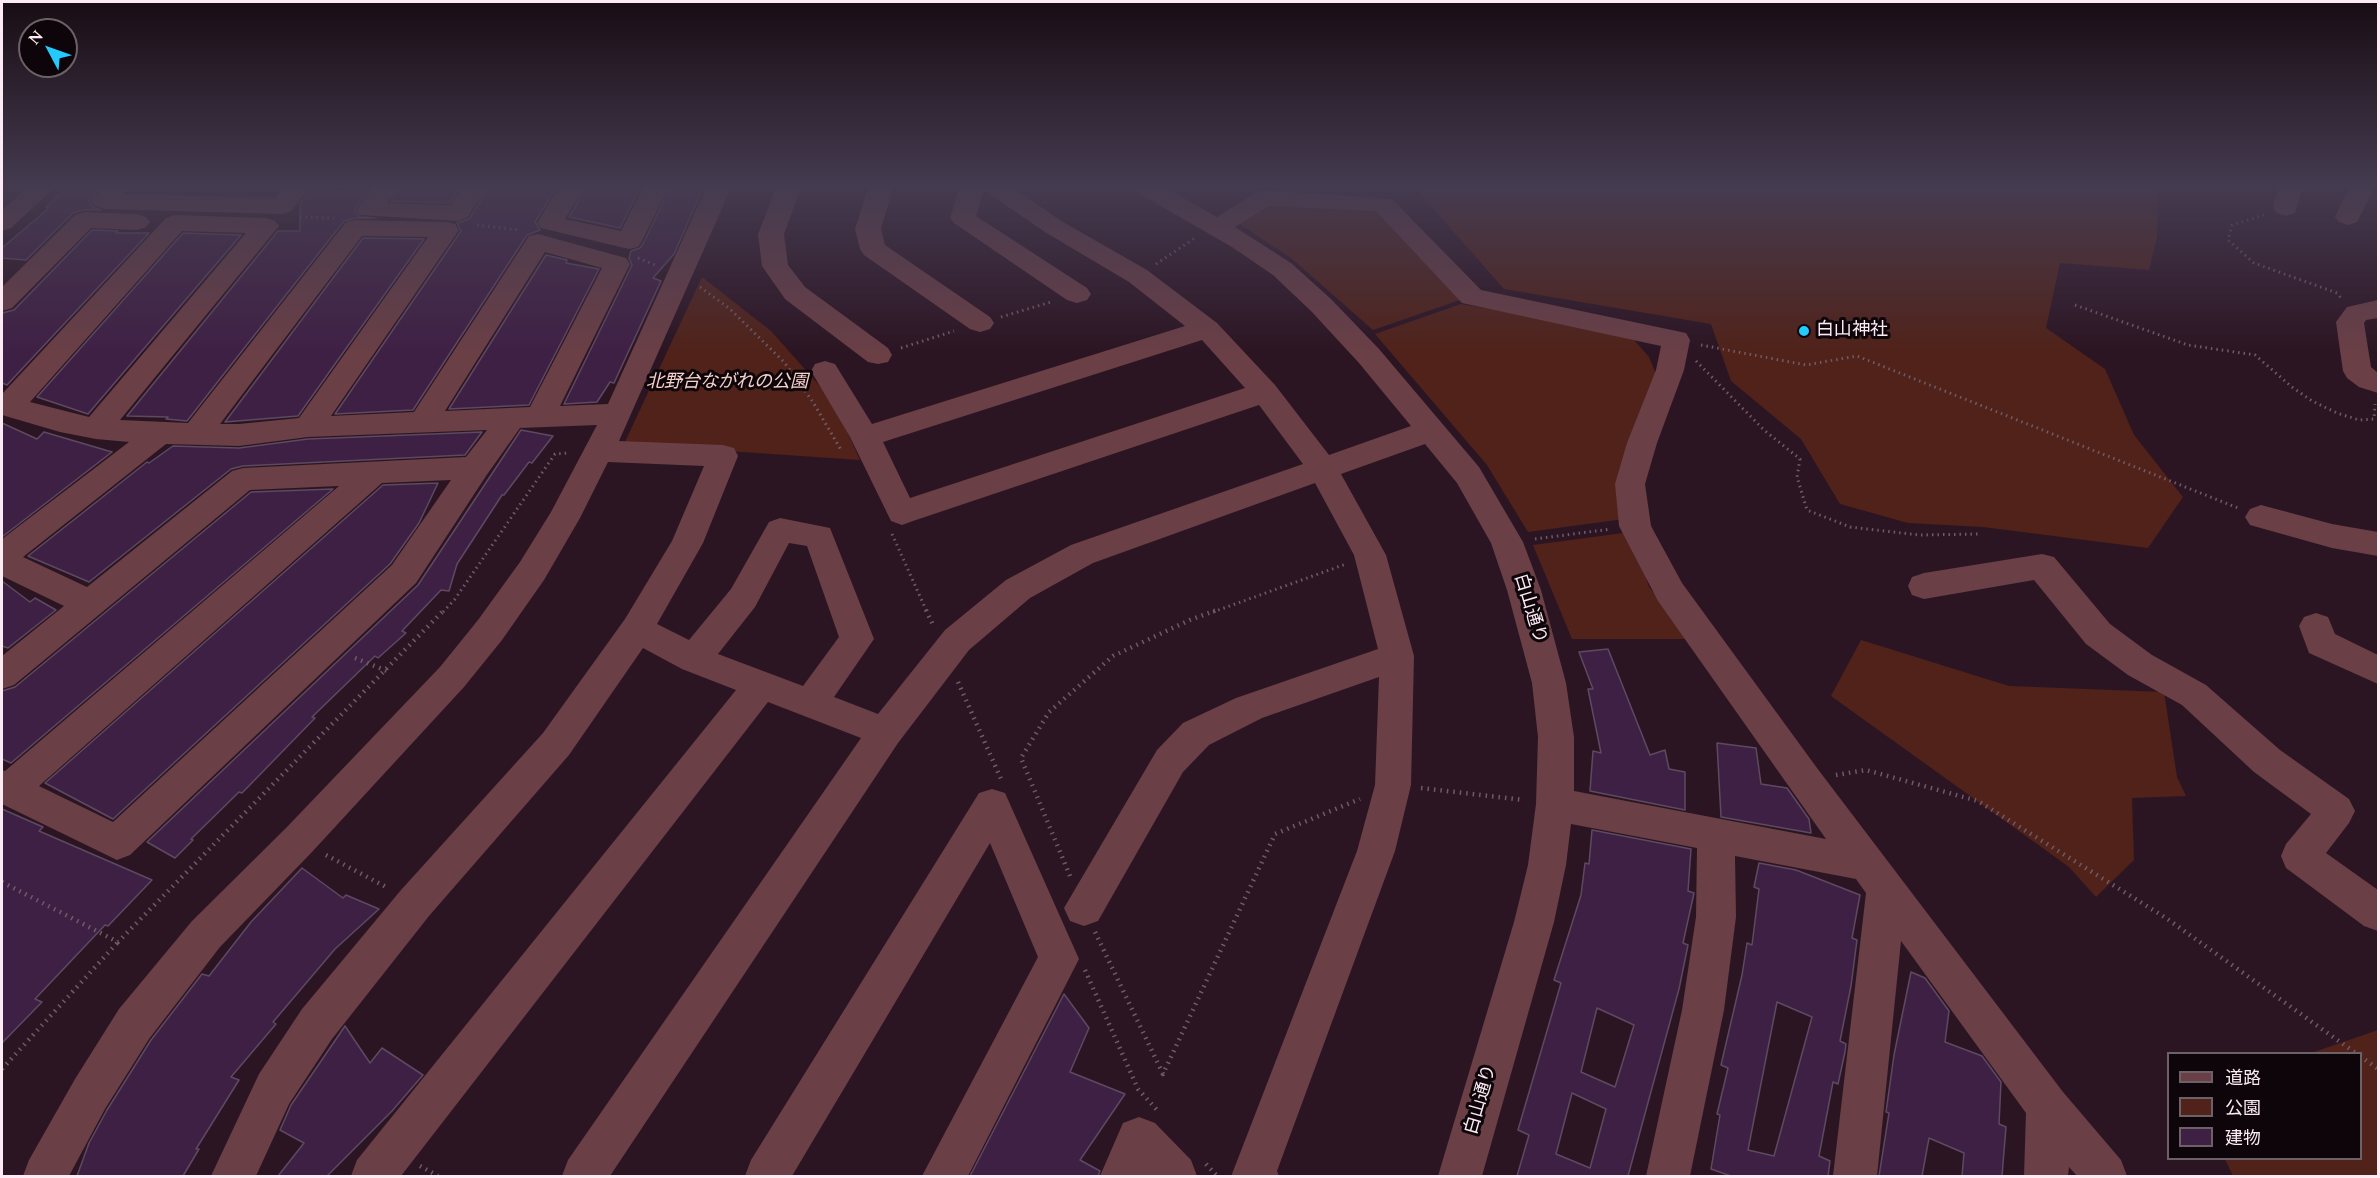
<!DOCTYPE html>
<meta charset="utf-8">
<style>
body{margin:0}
#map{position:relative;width:2380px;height:1178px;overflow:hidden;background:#2c1523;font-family:Spectral,"Noto Sans JP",serif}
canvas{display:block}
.frame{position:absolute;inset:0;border:3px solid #fcebf4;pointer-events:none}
.legend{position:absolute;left:2167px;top:1052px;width:195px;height:108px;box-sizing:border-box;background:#0e050a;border:2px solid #6d6168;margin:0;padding:8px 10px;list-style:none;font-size:18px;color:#fcebf4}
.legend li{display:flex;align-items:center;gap:12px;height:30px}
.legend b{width:30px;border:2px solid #6d6168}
.north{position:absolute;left:18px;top:18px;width:60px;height:60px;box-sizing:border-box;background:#0e050a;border:2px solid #6d6168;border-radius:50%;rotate:311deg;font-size:16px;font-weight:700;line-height:24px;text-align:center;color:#fcebf4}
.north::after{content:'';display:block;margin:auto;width:21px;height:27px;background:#24c9fe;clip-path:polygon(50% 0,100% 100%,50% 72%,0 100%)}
</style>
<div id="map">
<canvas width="2380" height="1178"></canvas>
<div class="frame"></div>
<ul class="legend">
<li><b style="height:8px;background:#6a3f46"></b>道路</li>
<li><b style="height:16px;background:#502219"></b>公園</li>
<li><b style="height:16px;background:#3f2045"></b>建物</li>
</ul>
<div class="north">N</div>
</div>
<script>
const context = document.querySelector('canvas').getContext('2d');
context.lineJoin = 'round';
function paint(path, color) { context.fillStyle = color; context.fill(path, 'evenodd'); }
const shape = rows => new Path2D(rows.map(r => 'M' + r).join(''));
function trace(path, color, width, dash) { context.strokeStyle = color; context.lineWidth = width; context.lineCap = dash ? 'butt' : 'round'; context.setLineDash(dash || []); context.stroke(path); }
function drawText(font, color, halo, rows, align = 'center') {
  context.font = font + ' Spectral,"Noto Sans JP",serif'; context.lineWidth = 6; context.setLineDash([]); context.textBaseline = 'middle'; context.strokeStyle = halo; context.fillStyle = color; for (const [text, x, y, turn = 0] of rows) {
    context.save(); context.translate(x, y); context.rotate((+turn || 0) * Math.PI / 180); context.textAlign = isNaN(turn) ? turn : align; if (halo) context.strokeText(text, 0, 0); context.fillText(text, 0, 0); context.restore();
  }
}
const green = shape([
 [1387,188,2158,188,2157,237,2149,270,2060,263,2046,328,2105,369,2134,435,2183,497,2148,548,1983,527,1908,523,1840,504,1801,439,1731,381,1711,324,1504,289,1416,189],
 [1265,202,1378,209,1460,300,1373,330,1291,258,1238,223],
 [702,277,771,331,833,401,860,460,624,444],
 [1461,304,1595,327,1617,333,1634,340,1649,357,1657,377,1616,494,1618,511,1624,519,1528,532,1487,465,1375,334],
 [1631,532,1649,587,1690,639,1572,639,1533,545],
 [1861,640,2009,686,2164,692,2177,777,2186,796,2132,798,2134,860,2096,897,2069,867,1831,696],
 [2378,1030,2378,1176,2233,1176,2225,1159,2360,1158,2360,1054,2311,1053]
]);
const building = shape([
 [66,188,99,188,89,201,93,207,101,210,84,210,73,213,26,260,2,258,2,248,49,208,46,207,66,188],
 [352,188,370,188,354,210,360,217,375,218,355,218,344,221,187,421,166,419,168,417,127,416,278,231,300,231,300,203,311,189,348,192,352,188],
 [400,188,459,188,450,203,391,201,400,188],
 [489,188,556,188,535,222,540,230,527,235,413,410,335,414,461,231,457,223,469,219,489,188],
 [586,188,640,188,620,228,569,217,586,188],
 [670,188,703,188,674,254,653,278,661,281,614,383,610,382,597,402,564,404,632,265,629,258,631,251,640,248,644,242,670,188],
 [92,230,118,231,116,233,149,233,7,385,2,383,2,313,14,310,92,230],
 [183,233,241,235,88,414,37,397,183,233],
 [363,238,424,239,298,416,225,422,363,238],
 [546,255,567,260,566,263,599,269,529,405,449,409,546,255],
 [2,423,37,439,44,432,112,452,2,537,2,423],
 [521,430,553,436,532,463,529,462,504,495,502,495,457,564,449,591,441,590,402,631,406,633,378,658,375,656,312,717,315,718,242,793,239,792,191,839,193,840,175,858,147,842,418,585,521,430],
 [482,432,465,455,243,466,231,469,89,582,28,556,147,462,149,463,173,446,239,448,308,439,482,432],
 [438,483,419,523,390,564,113,819,45,783,383,485,438,483],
 [333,489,11,763,2,759,2,691,15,687,251,492,333,489],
 [2,581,30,602,35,598,56,610,8,648,2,646,2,581],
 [1608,649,1650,755,1665,750,1669,769,1685,772,1685,810,1590,791,1593,751,1601,753,1588,689,1593,689,1579,652,1608,649],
 [1717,743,1756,748,1761,784,1787,788,1809,819,1811,833,1721,817,1717,743],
 [2,809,43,827,39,831,152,880,108,926,105,925,35,999,42,1002,2,1043,2,809],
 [1592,830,1691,849,1688,891,1694,893,1683,943,1688,945,1679,989,1628,1176,1517,1176,1529,1135,1518,1130,1561,983,1554,980,1581,895,1585,863,1589,864,1592,830],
 [1597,1008,1634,1025,1615,1087,1581,1072,1597,1008],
 [1572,1093,1606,1109,1590,1168,1556,1154,1572,1093],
 [1759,863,1796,870,1860,895,1852,938,1857,940,1851,986,1840,1041,1846,1044,1845,1052,1838,1084,1833,1082,1819,1156,1830,1161,1828,1176,1731,1176,1711,1169,1720,1115,1717,1114,1728,1068,1721,1065,1742,975,1747,943,1752,945,1759,889,1754,887,1759,863],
 [1777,1002,1812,1017,1774,1156,1748,1150,1777,1002],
 [302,868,343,898,346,895,379,909,335,949,273,1022,276,1024,231,1077,239,1080,196,1149,199,1149,183,1176,77,1176,89,1143,107,1110,151,1040,202,974,209,976,251,922,302,868],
 [1911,972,1925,978,1949,1011,1945,1042,1982,1056,2001,1082,1999,1124,2006,1127,2002,1176,1962,1176,1964,1153,1929,1138,1922,1176,1879,1176,1889,1113,1886,1112,1894,1055,1911,972],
 [1064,994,1089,1028,1070,1072,1125,1094,1080,1160,1100,1171,1098,1176,970,1176,1064,994],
 [345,1026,370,1063,382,1048,423,1075,392,1111,327,1176,278,1176,304,1143,280,1130,291,1105,345,1026]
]);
const pathFar1 = shape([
 [2264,215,2232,225,2228,240,2254,263,2337,293,2341,298],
 [300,217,334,218],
 [477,225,520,230],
 [638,258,658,266],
 [1156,264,1195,238],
 [700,287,730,309,784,362,813,402,841,450],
 [2075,305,2188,345,2255,355,2292,387,2312,401,2337,413,2359,420,2374,419,2375,404],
 [1001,317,1051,302],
 [1701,345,1806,365,1857,356,2238,508],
 [901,348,954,331],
 [1696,361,1764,430,1800,459,1797,477,1807,510,1850,527,1919,535,1979,534],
 [892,534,927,612],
 [1535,539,1611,529],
 [443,612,455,599,555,454,570,453],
 [1213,612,1346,564]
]);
const path = shape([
 [926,610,933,625],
 [355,658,387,671],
 [958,682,1001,779],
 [1836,775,1866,770,1978,801,2166,918,2357,1054],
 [1421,788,1524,800],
 [326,855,388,888],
 [1070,876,1021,758,1049,712,1113,656,1190,620,1217,610],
 [2,882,118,942,444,610],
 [1095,932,1163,1074,1275,834,1360,799],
 [1085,970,1138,1089,1158,1111],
 [2360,1056,2378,1069],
 [2,1069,118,942],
 [1206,1164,1217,1176],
 [420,1166,438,1176]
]);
const minor = shape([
 [27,188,54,188,11,228,2,231,2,210,27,188],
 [102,188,128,188,124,194,275,198,283,188,309,188,291,211,282,214,104,209,95,206,91,201,102,188],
 [373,188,398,188,387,203,451,205,462,188,487,188,467,218,458,221,360,215,356,210,373,188],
 [559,188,584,188,565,219,621,231,643,188,668,188,642,241,638,247,629,249,541,228,537,223,559,188],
 [706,188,731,188,619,441,723,445,734,448,738,456,703,543,657,624,689,640,731,589,769,522,780,518,830,528,874,639,834,697,878,714,945,630,1006,580,1071,545,1303,464,1259,405,913,521,902,525,891,521,850,437,811,371,815,364,825,361,835,364,872,424,1185,326,1129,282,1045,232,984,190,976,216,1087,288,1091,294,1087,300,1077,303,1067,300,954,223,950,218,959,188,1013,188,1063,222,1147,270,1217,323,1275,385,1329,455,1411,426,1359,363,1311,311,1273,275,1232,247,1138,193,1135,188,1166,188,1217,217,1255,193,1264,190,1392,199,1481,290,1686,333,1690,340,1684,370,1657,443,1645,484,1651,526,1682,583,1817,768,2063,1092,2121,1160,2127,1176,2077,1176,2069,1167,2068,1176,2024,1176,2026,1113,1901,941,1877,1176,1833,1176,1866,893,1856,879,1735,856,1736,917,1724,1010,1690,1176,1646,1176,1682,1010,1696,917,1697,848,1571,824,1566,865,1554,922,1482,1176,1438,1176,1514,922,1528,865,1536,804,1538,737,1532,683,1507,590,1491,543,1457,483,1425,444,1341,474,1386,555,1414,656,1411,785,1395,851,1277,1171,1279,1176,1233,1176,1232,1174,1357,851,1375,785,1379,677,1262,718,1209,745,1183,772,1098,921,1084,926,1070,921,1064,908,1157,750,1183,723,1236,698,1378,649,1354,555,1315,483,1093,563,1030,598,969,650,898,743,610,1176,562,1176,568,1160,861,738,768,702,401,1176,351,1176,357,1160,736,690,682,669,643,648,569,755,429,916,332,1039,289,1104,256,1176,211,1176,259,1074,302,1009,401,890,543,733,625,619,672,541,704,466,608,462,580,518,544,580,502,640,464,687,312,852,220,947,149,1039,105,1109,69,1176,23,1176,29,1160,75,1079,119,1009,192,921,286,828,440,667,478,620,520,562,551,512,597,425,520,428,486,476,416,583,130,855,117,860,2,804,2,770,5,771,339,486,250,490,14,685,2,689,2,656,64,606,2,576,2,539,129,442,96,439,60,432,2,415,2,394,166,218,175,215,266,218,275,221,279,226,120,420,188,423,346,222,355,220,446,222,455,224,459,230,331,416,414,412,529,236,538,234,626,258,630,264,560,406,608,404,706,188],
 [1269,206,1376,211,1462,303,1661,346,1656,370,1627,443,1615,484,1619,526,1658,601,1826,839,1574,791,1574,737,1566,683,1541,590,1523,542,1479,467,1379,349,1331,299,1291,263,1235,227,1269,206],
 [182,231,246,233,89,417,30,402,182,231],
 [362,236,428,237,299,418,239,424,220,424,362,236],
 [545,252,602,268,530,407,445,411,545,252],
 [1202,340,1245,388,910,498,883,442,1202,340],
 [487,430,466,457,243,468,232,471,87,587,23,557,166,444,239,446,308,437,487,430],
 [451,480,392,565,113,822,39,786,382,483,451,480],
 [789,543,807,546,839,637,803,686,718,654,755,607,789,543],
 [776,188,801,188,784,234,788,265,805,287,888,348,892,355,888,362,878,364,868,362,785,299,762,266,758,234,776,188],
 [868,188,893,188,881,229,885,245,990,317,994,323,990,329,980,332,970,329,864,255,860,249,855,229,868,188],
 [2278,188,2303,188,2295,213,2286,216,2277,213,2273,208,2278,188],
 [2349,188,2374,188,2357,222,2348,225,2339,222,2335,217,2349,188],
 [84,212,137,214,146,217,150,222,146,227,137,230,91,228,12,308,2,311,2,287,75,215,84,212],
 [2378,300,2378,318,2366,320,2364,323,2371,367,2378,373,2378,393,2359,387,2347,378,2343,371,2336,322,2347,307,2378,300],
 [2261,505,2332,524,2378,532,2378,556,2332,548,2250,525,2245,517,2250,509,2261,505],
 [2042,554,2054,557,2110,624,2152,655,2206,685,2280,750,2349,799,2355,811,2349,823,2326,853,2378,890,2378,931,2364,926,2286,868,2281,856,2286,844,2311,814,2254,772,2182,705,2128,675,2086,644,2034,580,1924,599,1912,595,1908,586,1912,577,1924,573,2042,554],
 [2316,613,2328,617,2335,634,2378,655,2378,684,2309,653,2299,626,2304,617,2316,613],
 [992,789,1005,793,1079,959,968,1176,922,1176,1038,957,990,843,792,1176,745,1176,751,1160,979,793,992,789],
 [1139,1117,1155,1123,1191,1160,1197,1176,1100,1176,1123,1123,1139,1117]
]);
const markers = [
 [1804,331,6,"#24c9fe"]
];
const poiNames = [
 ["白山神社",1816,331]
];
const parkNames = [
 ["北野台ながれの公園",727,383]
];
const streetNames = [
 ["白山通り",1529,609,73],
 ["白山通り",1482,1100,-74]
];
paint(green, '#502219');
paint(building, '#3f2045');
trace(building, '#5d4a61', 1.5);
trace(pathFar1, '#705a67', 3, [1.5, 4]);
trace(path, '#705a67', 4.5, [1.5, 5]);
paint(minor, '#6a3f46');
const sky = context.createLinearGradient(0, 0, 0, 353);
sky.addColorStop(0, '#180c13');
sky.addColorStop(0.53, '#453b50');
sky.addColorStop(1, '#453b5000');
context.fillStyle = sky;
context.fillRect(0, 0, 2380, 353);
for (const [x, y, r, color] of markers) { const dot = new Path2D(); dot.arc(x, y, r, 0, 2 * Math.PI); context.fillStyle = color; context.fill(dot); trace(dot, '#0e050a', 2); }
drawText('18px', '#fcebf4', '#0e050a', poiNames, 'left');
drawText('italic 18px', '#f6d1ca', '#0e050a', parkNames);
drawText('18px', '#fcebf4', '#0e050a', streetNames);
</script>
